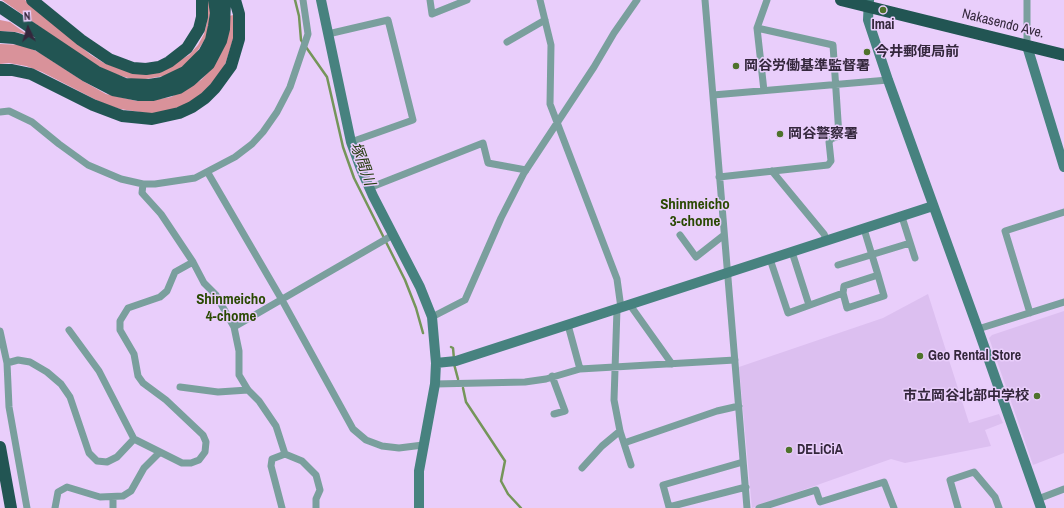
<!DOCTYPE html>
<meta charset="utf-8">
<style>
body{margin:0}
#map{position:relative;width:1064px;height:508px;overflow:hidden;background:#e9cefb;font-family:"Archivo Narrow",sans-serif}
canvas{display:block}
.north{position:absolute;left:8px;top:8px;width:40px;height:40px;-webkit-text-stroke:3px #e9cefb;paint-order:stroke;rotate:356deg;font-size:11px;font-weight:700;line-height:16px;text-align:center;color:#34273c}
.north::after{content:'';display:block;margin:auto;width:14px;height:18px;background:#34273c;clip-path:polygon(50% 0,100% 100%,50% 72%,0 100%)}
</style>
<div id="map">
<canvas width="1064" height="508"></canvas>
<div class="north">N</div>
</div>
<script>
const context = document.querySelector('canvas').getContext('2d');
context.lineJoin = 'round';
function paint(path, color) { context.fillStyle = color; context.fill(path, 'evenodd'); }
const shape = rows => new Path2D(rows.map(r => 'M' + r).join(''));
function trace(path, color, width, dash) { context.strokeStyle = color; context.lineWidth = width; context.lineCap = dash ? 'butt' : 'round'; context.setLineDash(dash || []); context.stroke(path); }
function drawText(font, color, halo, rows, align = 'center') {
  context.font = font + ' "Archivo Narrow","Noto Sans JP",sans-serif'; context.lineWidth = 3; context.setLineDash([]); context.textBaseline = 'middle'; context.strokeStyle = halo; context.fillStyle = color; for (const [text, x, y, turn = 0] of rows) {
    context.save(); context.translate(x, y); context.rotate((+turn || 0) * Math.PI / 180); context.textAlign = isNaN(turn) ? turn : align; if (halo) context.strokeText(text, 0, 0); context.fillText(text, 0, 0); context.restore();
  }
}
const built = shape([
 [928,294,969,423,999,414,1003,423,985,430,991,446,905,463,891,459,752,508,739,367,883,318],
 [1064,311,1064,453,1033,465,989,338,992,335]
]);
const green = shape([
 [2,0,25,0,91,55,104,63,133,73,164,69,189,55,198,45,204,34,207,22,208,0,210,0,211,4,208,35,192,59,179,69,164,76,146,79,131,79,112,73,88,61],
 [233,15,234,36,226,62,220,74,199,97,184,105,169,111,153,114,120,109,104,104,42,72,26,66,9,63,0,64,0,44,24,45,40,53,83,81,106,94,137,101,153,100,171,97,201,80,213,67,229,16],
 [0,20,10,22,28,35,16,32,0,31]
]);
const stream = shape([
 [295,0,299,16,301,40,327,77,343,147,354,178,405,280,416,308,423,333],
 [451,347,453,348,454,359],
 [454,364,458,379],
 [463,388,466,402,505,461,501,481,508,494,521,508]
]);
const street = shape([
 [430,0,432,14,467,0],
 [540,0,551,45,550,104,617,279,621,308],
 [705,0,747,508],
 [328,34,388,20,413,120,351,142],
 [507,42,545,20],
 [1027,46,1027,0],
 [764,91,757,28,767,0],
 [713,95,888,80],
 [0,112,9,111,32,122,59,144,88,165,121,179,143,184,155,184,195,178,235,157,252,144,263,132,277,112,290,87,308,34,303,0],
 [772,171,824,234,827,241],
 [208,173,282,300,353,429,366,440,382,446,399,448,423,445],
 [719,177,828,165,831,161,829,142,831,139,839,136,833,45,757,28],
 [143,184,142,193,161,214,193,262,204,283,216,295,234,327,239,351,239,375,248,390,259,401,276,426,285,454],
 [369,188,483,143,488,163,526,170],
 [902,217,915,258],
 [864,229,878,275,884,296,847,308,843,293,844,286,878,275],
 [680,235,696,257,724,235],
 [792,252,809,305],
 [770,259,788,313,843,293],
 [838,265,910,243],
 [630,305,672,364],
 [617,309,614,400,620,431,631,465],
 [1030,313,1005,231,1064,212],
 [432,317,465,300,501,218,524,173,594,67,614,33,637,0],
 [568,325,580,369],
 [234,327,393,235],
 [978,329,1064,302],
 [69,330,99,371,134,439],
 [0,331,7,363,9,407,27,508],
 [7,363,18,360,30,362,47,372,61,384,70,397,89,453,97,461,107,462,117,457,134,439,182,463,191,463,199,460,205,452,206,442,203,435,166,400,143,383,138,376,134,354,120,330,120,321,128,308,160,297,167,291,175,272,193,262],
 [552,376,565,411,554,414],
 [435,384,525,382,546,379,580,369,735,360],
 [180,387,218,392,248,390],
 [624,443,717,411,739,406],
 [743,462,663,485,669,507,746,487],
 [582,468,602,446,620,431],
 [1038,499,1064,489],
 [55,508,58,492,67,487,100,497,123,496,131,491,144,468,159,453],
 [113,508,113,498],
 [282,508,271,466,272,459,285,454,302,461,316,475,320,490,316,499,316,508],
 [759,508,816,490,820,502,884,482,894,508],
 [958,508,950,480,974,472,995,497,999,508]
]);
const secondary = shape([
 [321,0,351,142,361,169,373,196,420,287,432,317,436,363,435,384,419,471,419,508],
 [869,0,868,20,888,80,978,329,1041,508],
 [1027,46,1064,167],
 [436,363,456,361,933,206]
]);
const highway = shape([
 [32,0,81,40,109,59,133,68,146,69,159,67,169,62,187,48,199,29,202,17,202,0],
 [841,0,1064,55],
 [0,7,97,72,125,84,149,85,162,83,185,72,204,53,211,40,214,26,216,13,214,0],
 [0,37,14,38,38,45,86,76,113,90,139,95,153,95,179,88,190,81,209,64,221,41,224,29,225,0],
 [0,70,12,70,31,74,93,105,122,116,152,119,179,113,192,107,205,98,215,88,231,66,239,39,239,14,235,0],
 [0,447,11,508]
]);
const markers = [
 [883,10,4,"#4e722b"],
 [867,52,4,"#4e722b"],
 [736,66,4,"#4e722b"],
 [780,134,4,"#4e722b"],
 [920,356,4,"#4e722b"],
 [1037,396,4,"#4e722b"],
 [789,450,4,"#4e722b"]
];
const streetNames = [
 ["Nakasendo Ave.",1003,24,14]
];
const poiNames = [
 ["Imai",883,25,"center"],
 ["今井郵便局前",875,52],
 ["岡谷労働基準監督署",744,66],
 ["岡谷警察署",788,134],
 ["Geo Rental Store",928,356],
 ["市立岡谷北部中学校",1029,396,"right"],
 ["DELiCiA",797,450]
];
const waterNames = [
 ["塚間川",362,164,70]
];
const neighbourhoodNames = [
 ["Shinmeicho",695,205],
 ["3-chome",695,222],
 ["Shinmeicho",231,300],
 ["4-chome",231,317]
];
paint(built, '#dcbff0');
paint(green, '#d9929a');
trace(stream, '#75955a', 2.5);
trace(street, '#7a9f9d', 7);
trace(secondary, '#47827f', 10);
trace(highway, '#225553', 12);
for (const [x, y, r, color] of markers) { const dot = new Path2D(); dot.arc(x, y, r, 0, 2 * Math.PI); context.fillStyle = color; context.fill(dot); trace(dot, '#e9cefb', 1.5); }
drawText('14px', '#34273c', '#e9cefb', streetNames);
drawText('bold 14px', '#34273c', '#e9cefb', poiNames, 'left');
drawText('italic 15px', '#263c10', '#e9cefb', waterNames);
drawText('bold 15px', '#2a4902', '#e9cefb', neighbourhoodNames);
</script>
